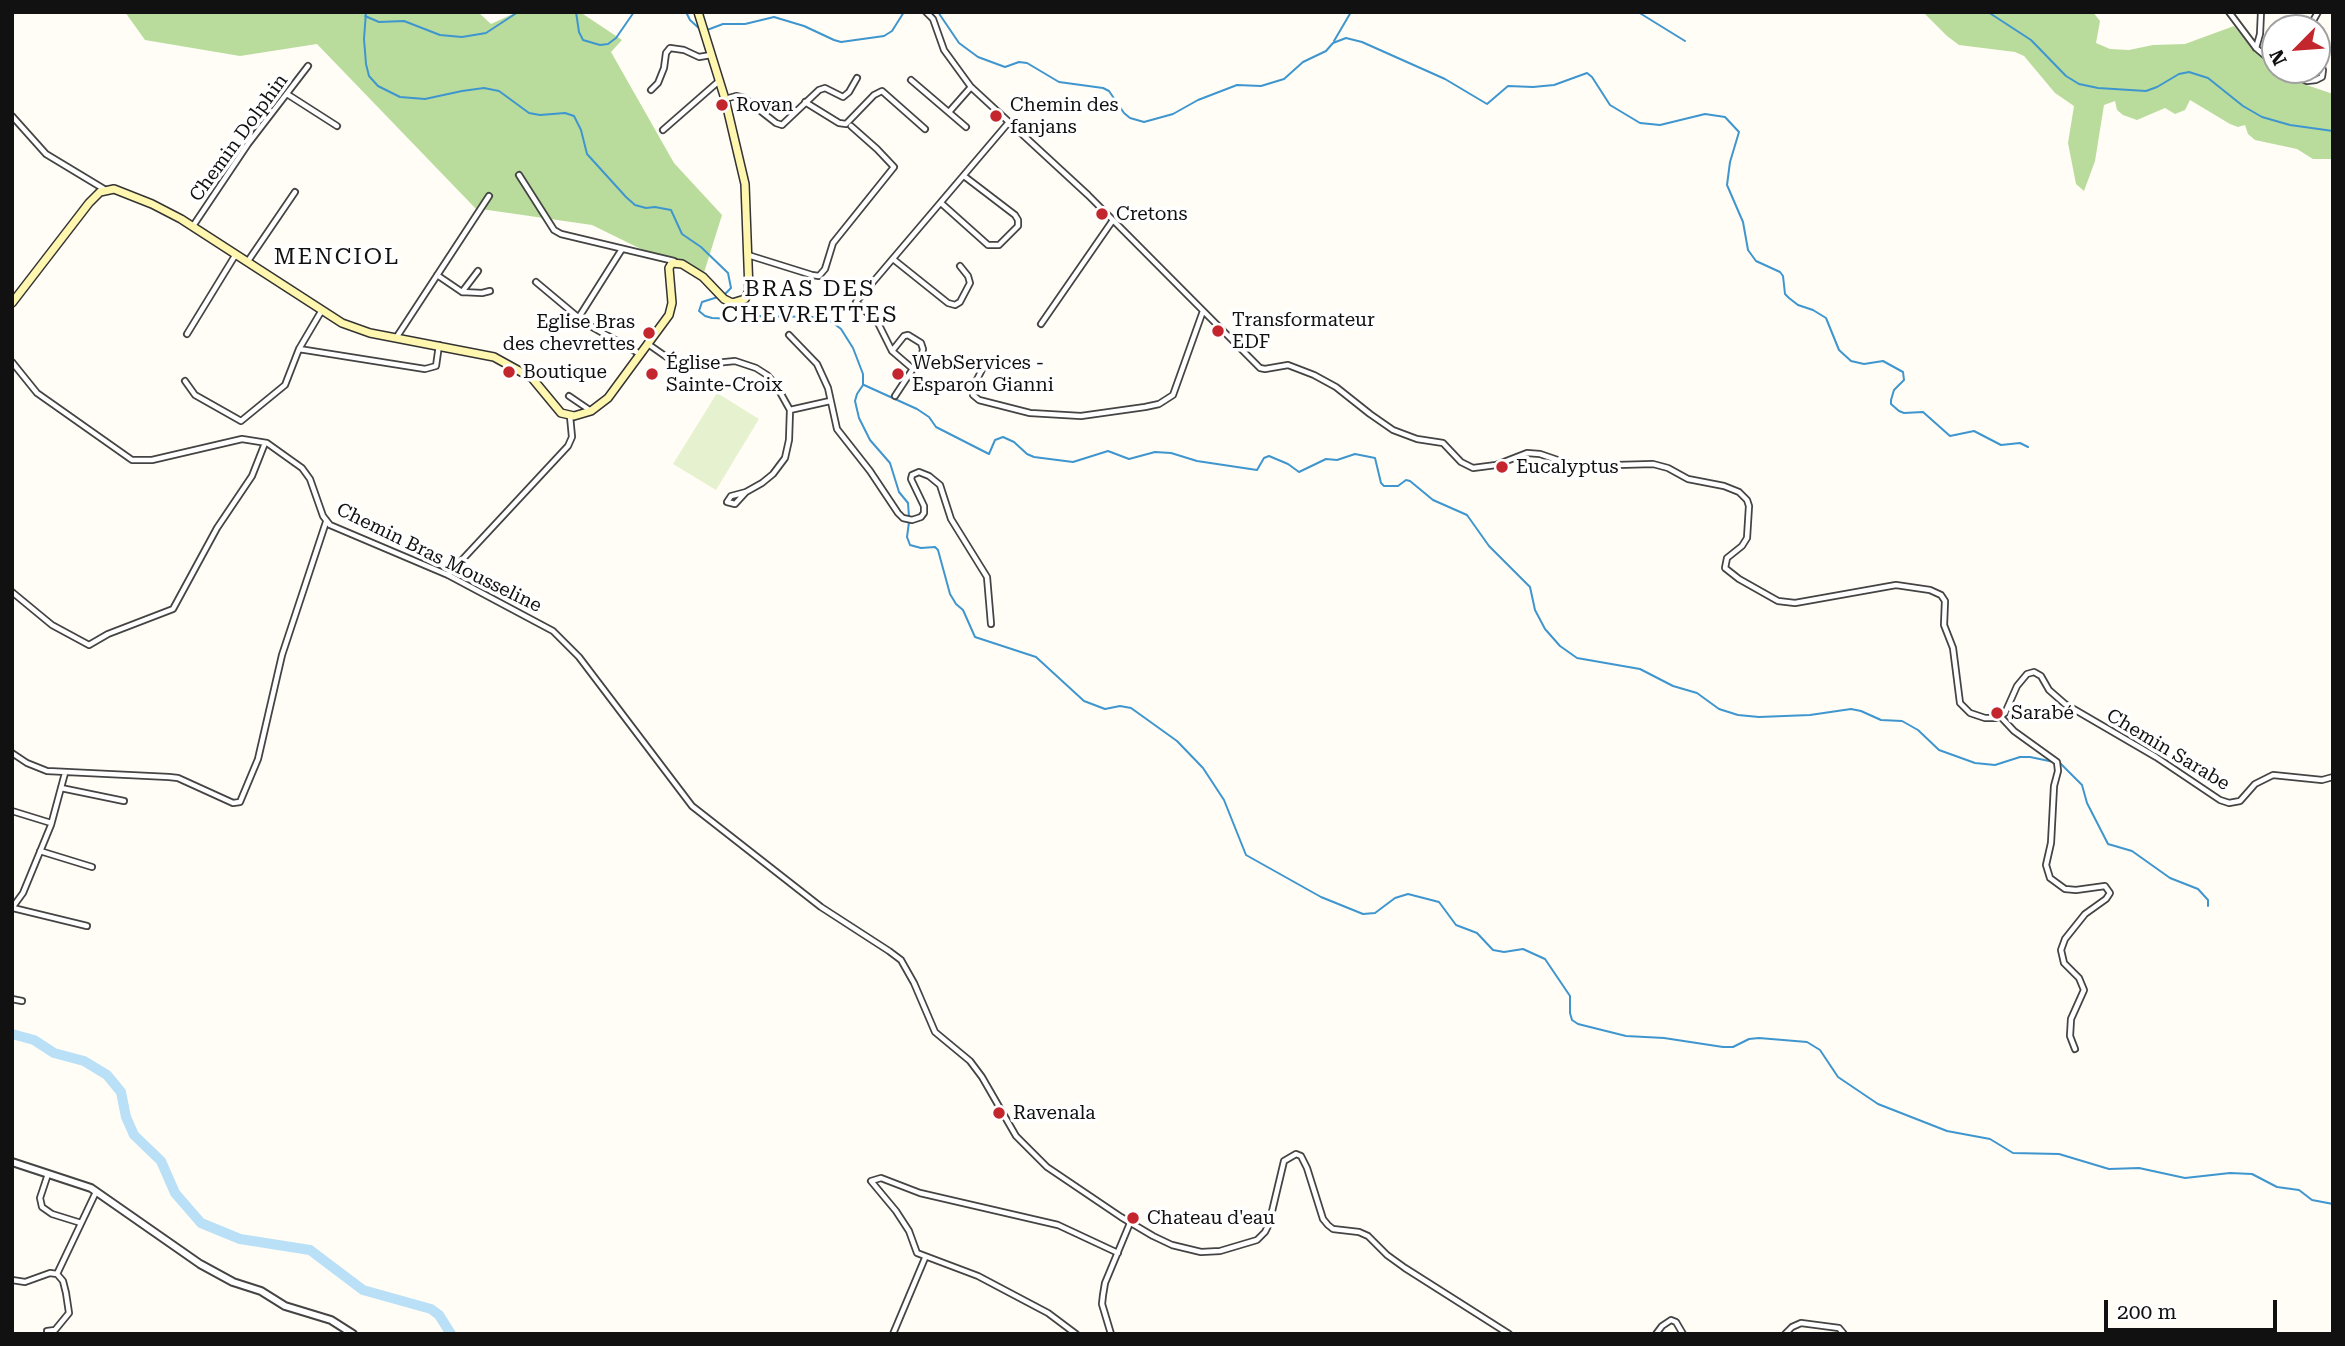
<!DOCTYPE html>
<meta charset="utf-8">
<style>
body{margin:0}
#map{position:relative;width:2345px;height:1346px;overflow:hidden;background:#fffdf5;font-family:"Roboto Serif",serif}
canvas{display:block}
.frame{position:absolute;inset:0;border:14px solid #111;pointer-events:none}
.north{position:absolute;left:2261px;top:14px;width:70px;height:70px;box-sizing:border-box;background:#fff;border:2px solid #a0a0a0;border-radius:50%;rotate:245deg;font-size:19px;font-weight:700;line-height:28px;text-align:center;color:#111}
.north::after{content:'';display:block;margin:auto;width:24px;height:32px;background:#c4262e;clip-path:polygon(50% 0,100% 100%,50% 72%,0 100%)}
.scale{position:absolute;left:2104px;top:1300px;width:173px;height:32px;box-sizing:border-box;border:4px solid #111;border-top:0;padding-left:9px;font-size:21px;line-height:24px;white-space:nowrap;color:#111;-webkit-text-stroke:5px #fff;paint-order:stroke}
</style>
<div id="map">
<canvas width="2345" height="1346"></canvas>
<div class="frame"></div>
<div class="north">N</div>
<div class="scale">200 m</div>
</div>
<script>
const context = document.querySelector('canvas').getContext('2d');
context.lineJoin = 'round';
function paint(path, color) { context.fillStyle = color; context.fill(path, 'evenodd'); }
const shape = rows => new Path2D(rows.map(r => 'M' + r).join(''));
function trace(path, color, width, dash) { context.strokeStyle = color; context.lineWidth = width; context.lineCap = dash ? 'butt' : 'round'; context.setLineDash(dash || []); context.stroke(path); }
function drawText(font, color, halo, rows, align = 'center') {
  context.font = font + ' "Roboto Serif",serif'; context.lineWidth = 7; context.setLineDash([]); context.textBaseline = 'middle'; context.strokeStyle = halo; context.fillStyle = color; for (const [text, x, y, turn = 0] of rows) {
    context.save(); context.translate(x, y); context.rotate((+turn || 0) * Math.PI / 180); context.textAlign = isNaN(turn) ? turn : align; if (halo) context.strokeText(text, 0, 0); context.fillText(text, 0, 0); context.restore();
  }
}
const forest = shape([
 [125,12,478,12,491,24,517,12,580,12,622,40,611,52,674,163,722,215,702,279,592,225,481,209,478,211,317,44,240,56,145,40],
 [1923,12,2093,12,2100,21,2096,43,2110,49,2129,50,2153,45,2185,44,2234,26,2250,46,2275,70,2295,81,2333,94,2333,159,2313,159,2297,149,2255,140,2248,134,2245,125,2238,127,2230,124,2190,100,2185,110,2175,114,2165,108,2137,120,2123,115,2117,110,2115,101,2104,105,2095,161,2084,191,2076,184,2068,143,2074,106,2055,93,2024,56,2015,52,1959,45,1947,36]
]);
const pitch = shape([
 [717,393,759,419,716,490,673,464]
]);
const stream = shape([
 [366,12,364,39,366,64,369,76,378,86,400,97,425,99,462,91,484,88,499,91,529,113,540,115,565,113,574,116,581,130,587,154,626,197,635,205,646,208,655,207,671,210,682,234,701,247,728,273,731,288,723,296],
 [576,12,579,32,583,40,600,45,608,44,616,38,634,12],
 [686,12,690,20,702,31],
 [938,12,959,43,978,57,1005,67,1019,62,1027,63,1059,82,1103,88,1109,91,1124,113,1130,118,1144,122,1173,114,1198,100,1237,85,1261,86,1284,79,1303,62,1326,51,1333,43,1346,38,1362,42,1445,79,1487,104,1508,86,1533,87,1554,85,1587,73,1592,77,1610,105,1640,123,1660,125,1705,114,1725,117,1739,132,1730,162,1727,185,1743,222,1748,250,1756,261,1780,272,1783,276,1785,294,1789,298,1798,305,1813,310,1826,318,1839,350,1851,361,1864,364,1883,361,1903,372,1904,380,1894,390,1891,400,1891,404,1899,411,1904,413,1923,412,1950,436,1974,431,2001,445,2020,443,2028,447],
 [1638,12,1685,41],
 [1988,12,2031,40,2066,76,2079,84,2098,88,2146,91,2157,87,2179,74,2189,72,2208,78,2243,106,2262,117,2290,125,2333,131],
 [365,16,379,22,404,21,440,35,462,37,486,33,518,12],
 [707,30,723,24,745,24,774,17,804,26,834,40,841,42,884,36,892,31,904,12],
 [1334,41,1351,12],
 [718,297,702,302,699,311,705,316,712,318,737,319,758,316,815,317,832,322,841,329,853,348,863,374,863,385,857,394,855,401,859,418,870,440,890,463,899,492,908,503,909,517],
 [864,385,917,409,929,417,936,427,989,454,995,440,1003,437,1014,442,1027,454,1034,457,1073,462,1108,451,1129,459,1155,452,1171,453,1197,461,1257,470,1264,458,1269,456,1288,464,1299,472,1326,459,1337,460,1355,454,1375,458,1381,483,1384,486,1398,486,1406,480,1410,481,1433,500,1467,515,1489,546,1530,587,1535,610,1545,629,1560,646,1577,658,1640,669,1673,686,1697,693,1719,709,1738,715,1759,717,1810,715,1851,709,1861,711,1881,720,1902,721,1918,730,1939,750,1975,763,1995,765,2020,757,2030,757,2054,762],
 [909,522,907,537,910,545,921,548,935,547,938,550,950,594,956,604,963,610,975,637,1036,657,1084,701,1105,709,1120,706,1131,708,1177,741,1203,768,1224,800,1246,855,1321,897,1363,914,1375,913,1395,898,1408,894,1439,902,1456,925,1477,933,1493,950,1504,952,1523,949,1545,959,1570,996,1570,1013,1572,1020,1578,1024,1626,1036,1664,1038,1723,1047,1733,1047,1749,1039,1759,1038,1807,1042,1820,1050,1838,1077,1878,1104,1947,1131,1990,1139,2013,1153,2059,1154,2109,1169,2139,1168,2185,1178,2230,1173,2252,1174,2277,1187,2299,1190,2312,1200,2333,1204],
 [2060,763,2082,785,2087,803,2108,844,2132,851,2170,878,2198,889,2208,900,2208,906]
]);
const river = shape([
 [12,1034,34,1040,54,1053,84,1061,107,1075,121,1092,126,1117,134,1135,161,1161,175,1193,201,1223,240,1239,310,1250,363,1290,431,1309,439,1315,451,1334]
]);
const minor = shape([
 [926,12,933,19,944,50,971,87,1088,195,1260,368,1265,369,1288,365,1314,375,1336,387,1370,414,1393,430,1417,439,1443,443,1461,462,1473,468,1496,465,1527,453,1540,454,1578,467,1593,470,1617,465,1653,464,1668,468,1688,479,1724,486,1739,492,1747,500,1749,506,1747,538,1742,546,1727,558,1725,568,1739,579,1778,601,1795,603,1896,585,1930,590,1941,595,1945,601,1944,625,1953,648,1960,703,1970,713,1985,718,1996,718,2000,716,2005,713,2017,686,2027,674,2034,672,2041,676,2049,690,2065,704,2156,757,2220,800,2229,803,2240,801,2255,784,2273,775,2322,780,2333,777],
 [2229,12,2256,48,2275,64],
 [2309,28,2318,12],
 [2256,48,2260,34,2261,12],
 [2283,70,2307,81,2316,80,2322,77,2323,70,2317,53],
 [911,80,966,127],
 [651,90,658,83,664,68,666,53,670,48,684,50,699,57,711,55],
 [287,94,337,126],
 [725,99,736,96,744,98,776,123,782,125,819,90,825,88,843,97,849,92,857,78],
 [805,102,839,123,846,124,874,95,882,91,925,129],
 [949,112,971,87],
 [12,116,46,154,104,189],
 [663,130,719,81],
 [519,175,554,230,561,234,674,261],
 [941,203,988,245,999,245,1018,226,1018,220,1015,215,964,176],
 [193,226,248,144,308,66],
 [748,255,812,275,819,276,825,269,833,243,894,167,877,149,851,126],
 [893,259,948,303,955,305,960,302,970,283,968,276,960,266],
 [248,261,295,192],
 [437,275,462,292,482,293,490,291],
 [536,282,585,323,640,354],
 [462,292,478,271],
 [579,317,622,249],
 [1041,324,1113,220],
 [187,334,236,254],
 [789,335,817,364,828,388,837,429,870,471,898,513,903,518,912,520,921,517,924,513,924,506,911,479,912,475,919,472,929,476,940,485,951,519,987,577,991,624],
 [396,338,489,196],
 [648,344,668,358,680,363,696,365,735,361,756,368,767,375,776,385,790,410,789,440,785,458,773,474,762,483,746,492,735,504,727,502,731,496,746,492],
 [299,349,425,369,436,366,439,345],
 [892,351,904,336,908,335,921,343,923,349,922,355,895,396],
 [12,362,37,393,132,460,152,460,242,439,267,443,302,468,310,479,323,516,330,525,448,575,553,631,579,657,692,806,821,907,889,951,901,960,914,983,935,1032,970,1061,982,1077,1016,1136,1047,1167,1121,1217,1153,1236,1172,1245,1201,1252,1220,1251,1257,1240,1265,1232,1269,1224,1284,1161,1296,1154,1301,1156,1307,1168,1323,1219,1328,1225,1333,1229,1359,1232,1368,1236,1387,1255,1405,1268,1509,1334],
 [986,362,973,387,973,395,979,400,1030,413,1081,416,1145,407,1159,404,1173,395,1203,311],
 [913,369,892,351,878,323,856,302,1009,122],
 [185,381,195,395,241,421,285,385,299,349,322,310],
 [569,396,591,411],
 [790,410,830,401],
 [448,575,568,446,572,437,570,416],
 [12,592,52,625,89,645,108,634,173,609,217,528,252,476,265,443],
 [2000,716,2014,731,2057,762,2058,771,2054,786,2051,843,2046,865,2050,878,2065,889,2076,890,2105,886,2110,893,2106,899,2085,914,2065,939,2061,950,2064,963,2079,978,2084,990,2071,1019,2070,1036,2075,1049],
 [12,753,27,763,47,771,169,777,178,778,233,803,240,802,258,759,282,655,326,522],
 [61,788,124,801],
 [12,811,51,823],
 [40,851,92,867],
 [12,908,23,893,51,825,65,773],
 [13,908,87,926],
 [12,999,22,1001],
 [48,1174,40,1198,42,1207,52,1214,81,1223],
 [12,1280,25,1282,50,1273,57,1274],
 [47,1331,55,1330,69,1313,66,1293,63,1281,57,1274,96,1192],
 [893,1334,925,1258],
 [1076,1334,1048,1313,978,1276,917,1253,909,1231,896,1211,871,1181,881,1178,920,1193,1058,1225,1118,1253],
 [1111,1334,1102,1304,1103,1295,1105,1283,1130,1223],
 [1656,1334,1662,1326,1671,1320,1676,1322,1683,1334],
 [1785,1334,1792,1327,1801,1323,1839,1328,1844,1334]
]);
const tertiary = shape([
 [12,1162,91,1188,200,1264,233,1282,261,1291,285,1306,331,1320,353,1334]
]);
const secondary = shape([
 [12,303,89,203,100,192,114,189,152,204,181,219,342,323,370,333,494,357,532,378,561,413,574,416,591,411,608,398,669,315,672,303,669,268,672,263,682,264,703,277,724,299,732,303,745,299,749,291,745,184,725,99,698,12]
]);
const markers = [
 [722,105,7,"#c4262e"],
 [996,116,7,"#c4262e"],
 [1102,214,7,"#c4262e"],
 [1218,331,7,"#c4262e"],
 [649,333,7,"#c4262e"],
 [509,372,7,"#c4262e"],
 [652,374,7,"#c4262e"],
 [898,374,7,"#c4262e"],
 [1502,467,7,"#c4262e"],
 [1997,713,7,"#c4262e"],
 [999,1113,7,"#c4262e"],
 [1133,1218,7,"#c4262e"]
];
const poiNames = [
 ["Rovan",736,105],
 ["Chemin des",1010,105],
 ["fanjans",1010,127],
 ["Cretons",1116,214],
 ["Transformateur",1232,320],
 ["EDF",1232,342],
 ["Eglise Bras",635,322,"right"],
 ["des chevrettes",635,344,"right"],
 ["Église",666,363],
 ["Sainte-Croix",666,385],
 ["WebServices -",912,363],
 ["Esparon Gianni",912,385],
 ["Boutique",523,372],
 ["Eucalyptus",1516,467],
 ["Sarabé",2011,713],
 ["Ravenala",1013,1113],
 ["Chateau d'eau",1147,1218]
];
const streetNames = [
 ["Chemin Dolphin",239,138,-54],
 ["Chemin Bras Mousseline",439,558,26],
 ["Chemin Sarabe",2168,750,31]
];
const quarterNames = [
 ["MENCIOL",337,257],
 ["BRAS DES",810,289],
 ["CHEVRETTES",810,315]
];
paint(forest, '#b9dc9c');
paint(pitch, '#e6f2cf');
trace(stream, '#3f96cf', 2);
trace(river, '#b9e0f7', 10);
trace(minor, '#444', 8);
trace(tertiary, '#444', 10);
trace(secondary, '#333', 10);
trace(minor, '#fff', 4.5);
trace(tertiary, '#fff', 6);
trace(secondary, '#fff6b0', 7);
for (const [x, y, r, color] of markers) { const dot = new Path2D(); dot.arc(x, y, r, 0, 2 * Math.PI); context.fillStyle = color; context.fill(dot); trace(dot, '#fff', 2.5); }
drawText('19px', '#111', '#fff', poiNames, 'left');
drawText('19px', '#111', '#fff', streetNames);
context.letterSpacing = '2px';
drawText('23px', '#111', '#fff', quarterNames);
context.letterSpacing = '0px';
</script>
